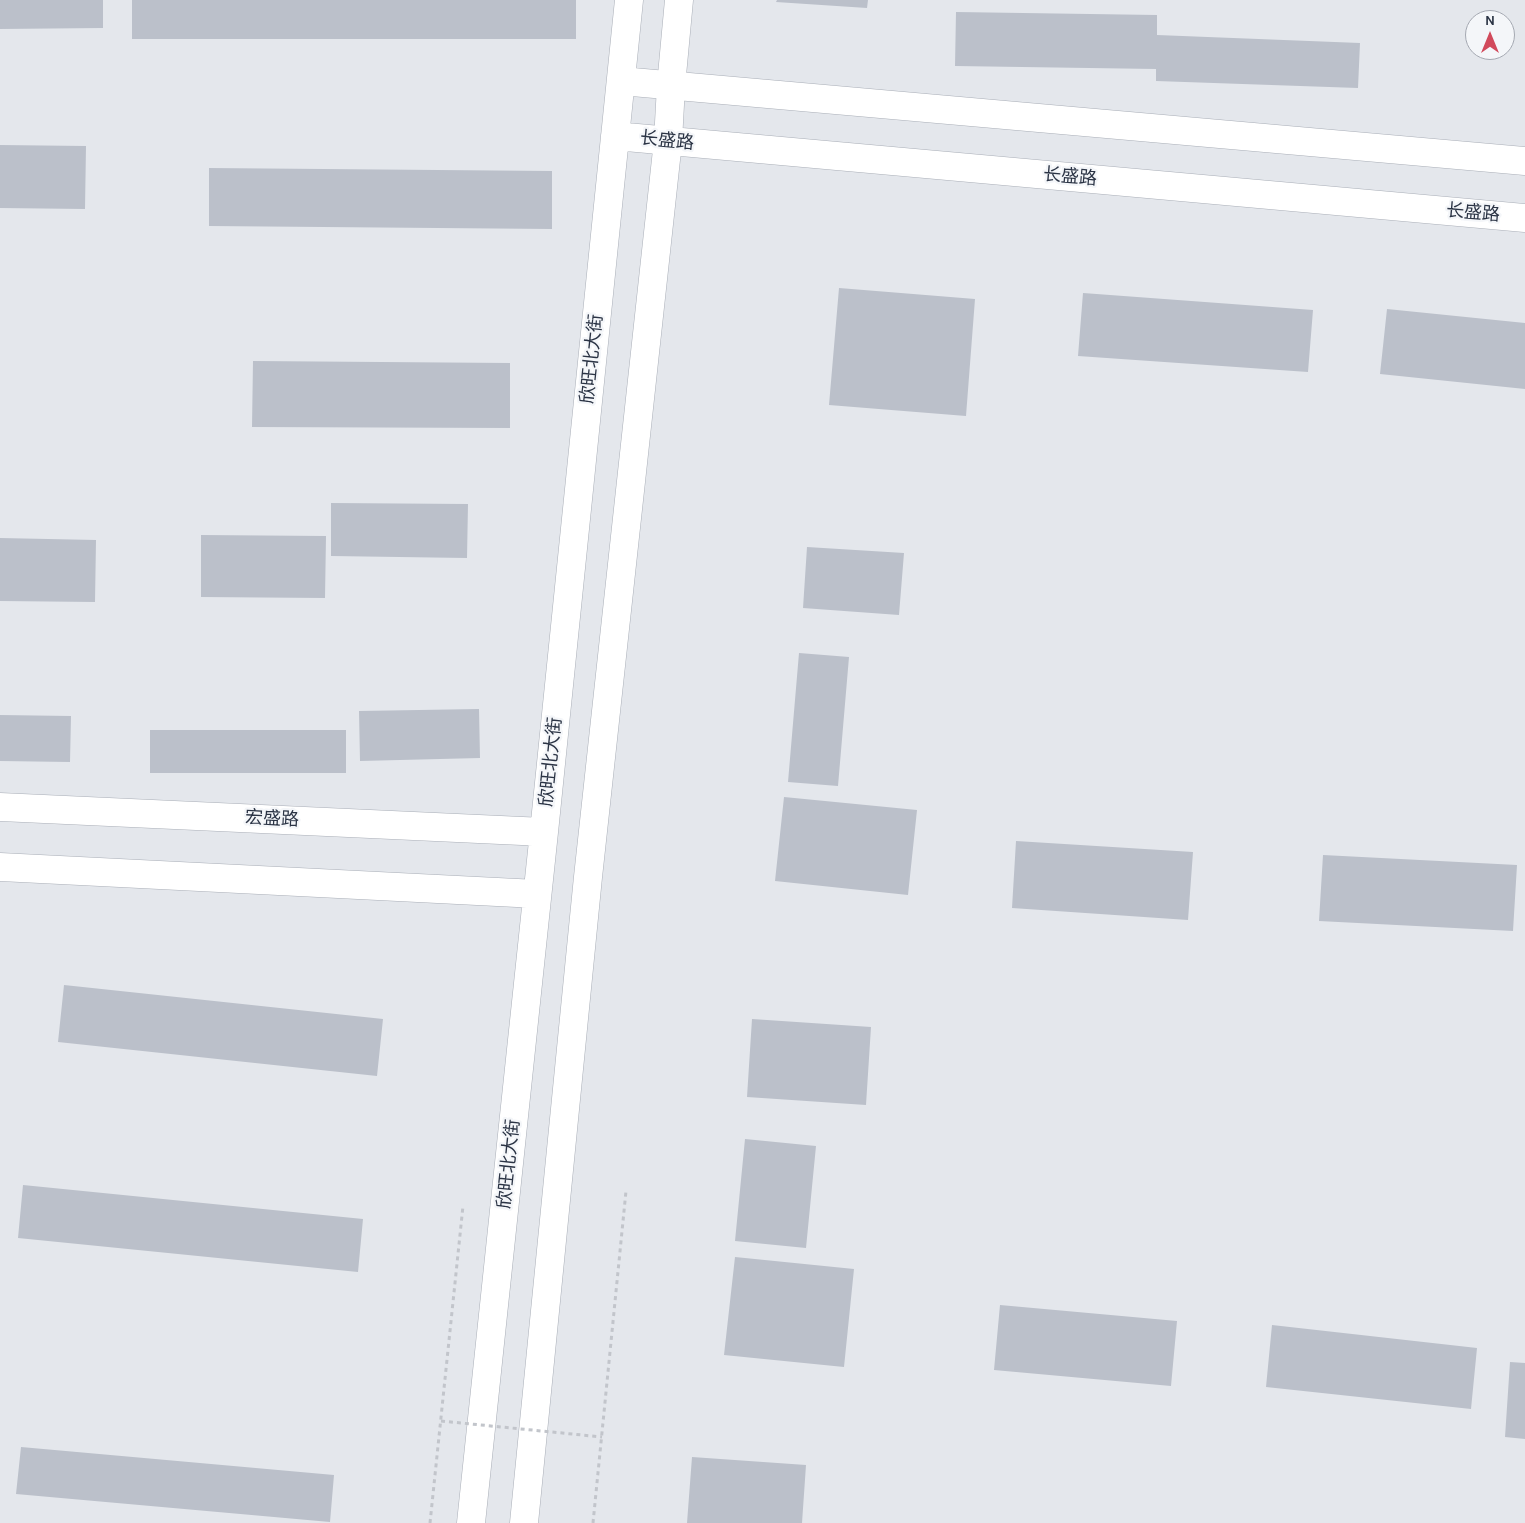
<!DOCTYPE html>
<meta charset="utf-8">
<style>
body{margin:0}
#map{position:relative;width:1525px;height:1523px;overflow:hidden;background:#e4e7ec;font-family:Karla,sans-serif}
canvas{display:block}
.north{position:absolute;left:1465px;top:10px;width:50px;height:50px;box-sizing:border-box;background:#f4f6f9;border:1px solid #a4a8b1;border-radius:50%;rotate:0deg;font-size:14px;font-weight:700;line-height:20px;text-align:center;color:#2b3445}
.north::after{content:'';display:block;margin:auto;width:18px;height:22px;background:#d1495b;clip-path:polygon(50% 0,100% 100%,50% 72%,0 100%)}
</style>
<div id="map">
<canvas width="1525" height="1523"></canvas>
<div class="north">N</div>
</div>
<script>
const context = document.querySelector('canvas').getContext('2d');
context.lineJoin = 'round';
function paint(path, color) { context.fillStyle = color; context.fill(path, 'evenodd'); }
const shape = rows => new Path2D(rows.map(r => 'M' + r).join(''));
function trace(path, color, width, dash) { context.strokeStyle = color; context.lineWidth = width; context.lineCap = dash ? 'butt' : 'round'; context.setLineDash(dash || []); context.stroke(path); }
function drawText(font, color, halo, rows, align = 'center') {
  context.font = font + ' Karla,"Noto Sans SC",sans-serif'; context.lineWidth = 4.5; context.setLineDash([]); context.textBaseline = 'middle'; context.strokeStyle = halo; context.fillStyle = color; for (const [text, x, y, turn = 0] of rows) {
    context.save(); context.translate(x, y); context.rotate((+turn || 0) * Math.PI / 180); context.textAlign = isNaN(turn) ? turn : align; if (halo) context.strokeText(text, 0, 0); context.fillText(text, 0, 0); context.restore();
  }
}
const building = shape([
 [0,0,103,0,103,28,0,29],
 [132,0,576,0,576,39,132,39],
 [777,0,868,0,867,8,776,2],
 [956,12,1157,15,1157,35,1360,43,1358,88,1156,81,1156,69,955,66],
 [0,145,86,146,85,209,0,208],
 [209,168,552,171,552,229,209,226],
 [839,288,975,299,966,416,829,405],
 [1083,293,1313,310,1308,372,1078,356],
 [1387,309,1525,323,1525,389,1380,374],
 [253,361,510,363,510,428,252,427],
 [331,503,468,504,467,558,331,556],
 [201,535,326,536,325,598,201,597],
 [0,538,96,540,95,602,0,601],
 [807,547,904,553,899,615,803,608],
 [799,653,849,657,838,786,788,782],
 [479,709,480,758,360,761,359,711],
 [0,715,71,716,70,762,0,761],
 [150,730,346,730,346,773,150,773],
 [784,797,917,810,908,895,775,881],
 [1016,841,1193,852,1188,920,1012,908],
 [1323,855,1517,865,1513,931,1319,921],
 [64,985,383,1019,377,1076,58,1042],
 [752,1019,871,1027,866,1105,747,1097],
 [745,1139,816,1146,806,1248,735,1241],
 [23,1185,363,1219,358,1272,18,1238],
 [735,1257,854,1269,844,1367,724,1355],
 [1000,1305,1177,1321,1171,1386,994,1370],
 [1272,1325,1477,1348,1471,1409,1266,1387],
 [1510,1362,1525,1363,1525,1439,1505,1437],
 [21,1447,334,1475,330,1522,16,1494],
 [692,1457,806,1465,802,1523,687,1523]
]);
const path = shape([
 [430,1523,463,1206],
 [593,1523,626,1191]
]);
const secondary = shape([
 [621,81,1525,161],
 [615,136,1525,218],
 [0,807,544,832],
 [0,867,537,894],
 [471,1523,544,832,629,0],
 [524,1523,588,877,668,141,671,86,679,0]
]);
const pathBridge = shape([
 [441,1421,602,1437]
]);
const streetNames = [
 ["长盛路",667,141,6],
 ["长盛路",1070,177,5],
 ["长盛路",1473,213,5],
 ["欣旺北大街",592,359,-84],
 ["欣旺北大街",551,762,-84],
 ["宏盛路",272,819,3],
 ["欣旺北大街",509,1164,-84]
];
paint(building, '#bbc0ca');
trace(secondary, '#a9aeb7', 29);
trace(path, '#c2c5cb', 3, [4, 4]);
trace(secondary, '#fff', 28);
trace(pathBridge, '#c2c5cb', 3, [4, 4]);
drawText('18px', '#2b3445', '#f4f6f9', streetNames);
</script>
